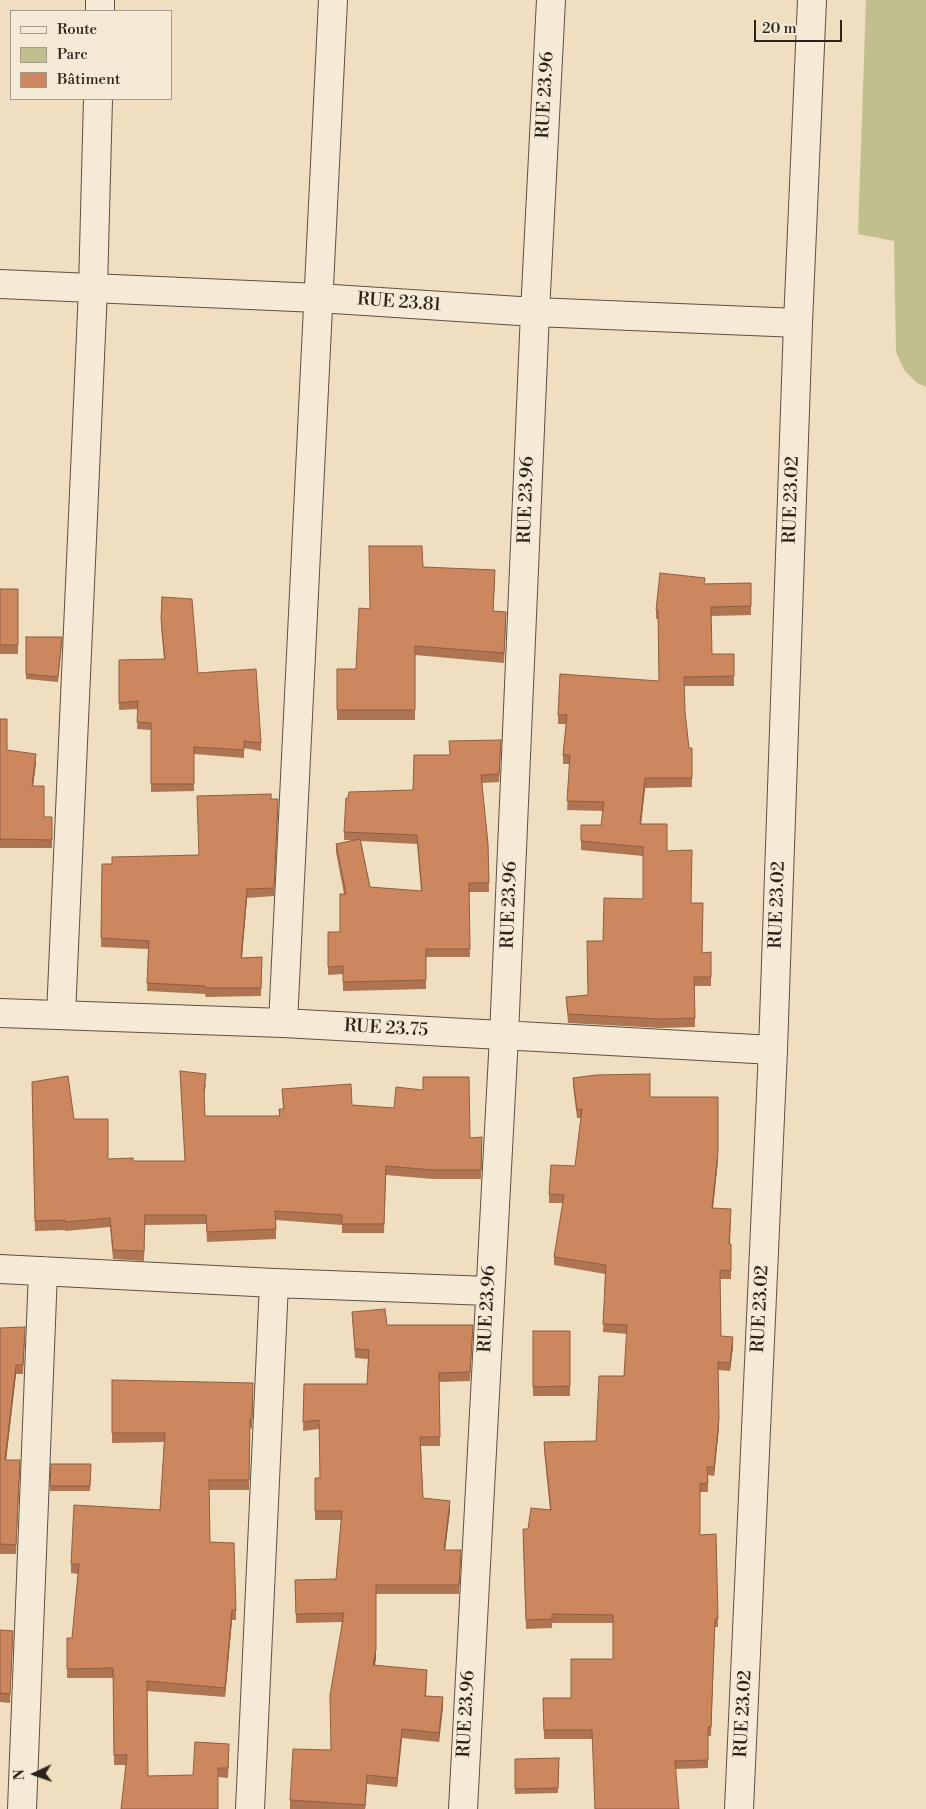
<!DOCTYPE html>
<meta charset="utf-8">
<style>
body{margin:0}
#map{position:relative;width:926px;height:1809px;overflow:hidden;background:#efdebf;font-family:"Libre Bodoni",serif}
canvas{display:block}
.legend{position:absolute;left:10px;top:10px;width:162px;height:90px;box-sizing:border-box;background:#f5ead5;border:1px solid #a49a8a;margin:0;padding:6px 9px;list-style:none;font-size:15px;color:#2b221a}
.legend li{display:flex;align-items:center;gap:10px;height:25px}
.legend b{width:25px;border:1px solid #a49a8a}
.north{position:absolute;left:10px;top:1749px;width:50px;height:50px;-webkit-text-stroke:4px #f5ead5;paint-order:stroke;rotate:267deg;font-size:14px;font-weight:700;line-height:20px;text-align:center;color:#2b221a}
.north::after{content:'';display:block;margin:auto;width:18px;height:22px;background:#2b221a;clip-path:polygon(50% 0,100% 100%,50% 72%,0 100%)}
.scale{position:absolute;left:754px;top:20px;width:88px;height:22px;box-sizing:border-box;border:2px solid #2b221a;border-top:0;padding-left:6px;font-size:15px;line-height:18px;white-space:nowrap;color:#2b221a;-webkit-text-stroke:4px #f5ead5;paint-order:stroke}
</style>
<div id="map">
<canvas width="926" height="1809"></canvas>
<ul class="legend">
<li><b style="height:6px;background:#f5ead5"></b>Route</li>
<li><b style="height:14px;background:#c0bf8d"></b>Parc</li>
<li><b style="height:14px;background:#cc875e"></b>Bâtiment</li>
</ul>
<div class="north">N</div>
<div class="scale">20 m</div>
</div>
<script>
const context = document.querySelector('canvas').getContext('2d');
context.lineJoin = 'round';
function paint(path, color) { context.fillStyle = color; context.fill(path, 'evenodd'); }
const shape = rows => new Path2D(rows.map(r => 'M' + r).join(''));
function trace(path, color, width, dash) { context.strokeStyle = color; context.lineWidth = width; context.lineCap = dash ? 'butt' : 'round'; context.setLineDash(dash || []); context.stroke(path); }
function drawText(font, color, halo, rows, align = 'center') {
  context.font = font + ' "Libre Bodoni",serif'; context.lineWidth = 4; context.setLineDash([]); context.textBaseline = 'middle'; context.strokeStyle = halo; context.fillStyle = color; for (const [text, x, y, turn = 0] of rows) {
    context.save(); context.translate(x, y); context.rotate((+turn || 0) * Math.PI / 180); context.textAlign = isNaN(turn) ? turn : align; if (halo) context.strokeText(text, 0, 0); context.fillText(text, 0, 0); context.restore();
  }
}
const green = shape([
 [866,0,926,0,926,387,917,383,904,370,896,352,894,241,858,234]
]);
const minor = shape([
 [100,11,100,0],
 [0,284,318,298,535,312,798,323],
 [0,1013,283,1023,773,1050],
 [61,1015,93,289,98,99],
 [283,1023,333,0],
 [0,1269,274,1283,489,1291],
 [22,1809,43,1271],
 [250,1809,274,1283],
 [463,1809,504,1036,535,312,551,0],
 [739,1809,773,1050,798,323,812,0]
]);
const wall = shape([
 [423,567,495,580,493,611,506,621,504,663,415,655,415,720,337,720,337,669,356,669,370,609],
 [751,583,751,615,711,616,712,654,734,654,734,686,684,686,685,712,689,748,692,748,692,787,645,788,641,824,667,851,691,903,702,953,711,952,711,986,695,986,695,1027,660,1028,568,1023,566,997,588,995,603,941,643,899,643,856,581,850,581,825,601,825,603,811,567,810,570,764,563,764,563,755,566,724,558,724,558,715,659,681,658,619,656,619,656,610,705,584],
 [0,589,18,589,18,654,0,654],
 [162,597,198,673,261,743,261,751,244,748,244,758,194,754,194,791,151,792,151,730,137,729,138,709,119,710,119,660,164,659,161,626],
 [26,637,62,642,58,682,26,679],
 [0,719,7,750,36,762,33,786,44,817,52,817,52,848,0,848],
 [501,748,499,782,482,783,488,844,489,892,469,892,470,957,426,957,426,989,343,991,343,974,328,975,328,932,340,932,344,894,336,852,336,844,353,840,344,840,344,832,413,790,450,755],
 [361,841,417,844,421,891,370,887],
 [271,799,278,808,274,896,247,898,242,958,262,957,261,996,206,997,205,994,147,991,148,949,101,947,102,864,112,864,198,855],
 [180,1071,206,1084,204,1096,205,1116,279,1116,279,1109,283,1109,282,1089,352,1105,470,1138,482,1147,481,1179,433,1179,386,1175,384,1233,342,1233,342,1225,276,1220,276,1239,207,1242,206,1224,145,1225,144,1261,113,1259,110,1227,65,1231,65,1230,35,1231,32,1082,74,1119,108,1159,133,1161,185,1161],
 [573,1078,650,1097,718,1160,713,1208,731,1218,730,1244,731,1244,731,1279,720,1279,721,1336,733,1346,730,1371,718,1370,719,1427,714,1476,708,1475,708,1492,700,1492,700,1535,716,1534,718,1627,715,1627,711,1736,708,1736,708,1768,675,1769,592,1739,544,1739,543,1698,571,1698,613,1659,613,1623,552,1623,552,1628,526,1629,523,1537,528,1529,550,1510,544,1450,544,1442,596,1441,624,1376,627,1334,603,1332,605,1274,554,1265,554,1257,563,1203,549,1203,549,1194,575,1166,581,1118,577,1118,573,1086],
 [352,1312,387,1325,473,1334,470,1381,439,1382,440,1446,421,1446,423,1498,450,1510,445,1550,461,1559,459,1594,376,1594,376,1658,375,1665,427,1679,426,1696,443,1706,439,1742,402,1738,397,1787,367,1784,365,1809,290,1809,290,1800,331,1750,342,1622,296,1623,295,1580,336,1579,341,1520,315,1520,315,1478,320,1478,319,1429,303,1431,304,1384,367,1384,368,1359,355,1358],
 [0,1328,25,1336,23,1374,16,1374,6,1460,20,1460,16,1554,0,1554],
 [533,1331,570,1331,570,1396,533,1396],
 [112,1380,253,1393,252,1429,250,1428,249,1490,209,1490,210,1542,236,1610,236,1620,232,1620,225,1697,147,1691,148,1776,193,1775,229,1754,228,1778,218,1777,121,1809,126,1765,114,1765,113,1678,67,1678,67,1638,72,1638,78,1574,71,1573,71,1564,160,1510,164,1442,112,1443],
 [51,1464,91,1464,90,1491,50,1491],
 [0,1630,13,1631,10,1703,0,1702],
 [559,1758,558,1793,515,1794,515,1759]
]);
const shadedWall = shape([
 [36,754,36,762,32,794,32,786],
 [645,778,645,788,640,833,640,824],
 [247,889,247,898,241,966,241,958],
 [718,1152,718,1160,712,1216,712,1208],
 [733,1337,733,1346,730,1371,730,1363],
 [16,1365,16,1374,5,1469,5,1460],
 [719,1419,719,1427,714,1476,714,1467],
 [450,1501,450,1510,444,1559,444,1550],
 [232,1610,232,1620,225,1697,225,1688],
 [376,1649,376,1658,373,1674,373,1665],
 [443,1697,443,1706,439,1742,439,1733],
 [402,1729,402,1738,397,1787,397,1778],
 [367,1775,367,1784,365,1809,365,1805]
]);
const building = shape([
 [369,546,422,546,423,567,495,570,493,611,506,612,504,653,415,646,415,710,337,710,337,669,356,669,359,608,370,609,369,546],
 [660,573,705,578,704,584,751,583,751,606,711,607,712,654,734,654,734,676,684,677,685,712,689,748,692,748,692,778,645,778,640,824,667,824,667,851,692,850,691,903,703,903,702,953,711,952,711,977,694,977,695,1018,660,1019,568,1014,566,997,588,995,587,941,603,941,604,898,643,899,643,847,581,841,581,825,601,825,604,802,567,801,570,755,563,755,567,715,558,715,560,674,659,681,658,610,656,610,660,573],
 [0,589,18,589,18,645,0,645,0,589],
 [162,597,192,599,198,673,256,669,261,743,244,741,244,750,194,747,194,784,151,784,151,723,137,722,138,701,119,703,119,660,165,659,161,619,162,597],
 [26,637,62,637,58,677,26,674,26,637],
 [0,719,7,719,7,750,36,754,32,786,44,786,44,817,52,817,52,840,0,839,0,719],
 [501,740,499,774,481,775,488,844,489,883,469,883,470,949,426,949,426,980,343,982,343,966,328,967,328,932,340,932,340,894,346,894,336,844,360,839,370,887,422,891,417,835,344,832,346,798,348,798,349,792,413,790,414,755,450,755,449,741,501,740],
 [271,794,271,799,278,799,274,888,247,889,241,958,262,957,261,988,206,988,205,986,147,983,149,941,101,938,102,864,112,864,112,857,199,855,197,796,271,794],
 [180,1071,206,1074,204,1090,205,1116,280,1116,279,1109,284,1109,282,1089,351,1084,352,1105,394,1108,396,1087,423,1090,423,1077,469,1077,470,1138,482,1137,481,1170,433,1170,386,1166,384,1224,342,1224,342,1215,275,1211,276,1229,207,1232,206,1215,145,1215,144,1251,113,1250,110,1218,65,1222,65,1220,35,1221,32,1082,68,1076,74,1119,108,1119,108,1159,133,1158,133,1161,185,1161,180,1071],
 [650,1074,650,1097,718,1097,718,1152,712,1208,731,1209,729,1244,731,1244,731,1271,720,1270,721,1336,733,1337,730,1363,718,1362,719,1419,714,1467,707,1467,708,1483,700,1484,700,1535,716,1534,718,1619,715,1619,711,1727,708,1727,708,1760,675,1761,679,1809,595,1809,592,1730,544,1730,543,1698,571,1698,571,1659,613,1659,613,1615,552,1614,552,1619,526,1620,523,1529,528,1529,531,1508,551,1510,544,1442,596,1441,599,1376,624,1376,627,1325,603,1324,606,1265,554,1257,564,1195,549,1194,551,1165,575,1166,582,1109,577,1110,573,1078,596,1075,650,1074],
 [385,1309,387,1325,473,1325,470,1372,439,1373,440,1437,420,1437,423,1498,450,1501,444,1550,461,1550,459,1585,376,1585,376,1649,373,1665,427,1670,425,1696,443,1697,439,1733,402,1729,397,1778,367,1775,365,1805,290,1800,293,1749,331,1750,330,1695,344,1613,296,1614,295,1580,336,1579,342,1511,315,1511,315,1478,320,1478,319,1420,303,1422,304,1384,367,1384,369,1350,355,1349,352,1312,385,1309],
 [25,1327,23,1365,16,1365,5,1460,20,1460,16,1545,0,1544,0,1328,25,1327],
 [533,1331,570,1331,570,1386,533,1387,533,1331],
 [112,1380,253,1383,252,1419,250,1419,249,1480,209,1480,210,1542,234,1543,236,1610,232,1610,225,1688,147,1681,148,1776,193,1775,195,1742,229,1744,228,1768,218,1768,218,1809,121,1809,127,1755,114,1755,113,1668,67,1669,67,1638,72,1638,79,1564,71,1564,74,1505,160,1510,165,1433,112,1433,112,1380],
 [51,1464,91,1464,90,1486,50,1486,51,1464],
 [0,1630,13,1631,10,1694,0,1693,0,1630],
 [559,1758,558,1788,515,1789,515,1759,559,1758]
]);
const streetNames = [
 ["RUE 23.96",546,95,-87],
 ["RUE 23.81",399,303,4],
 ["RUE 23.96",527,500,-88],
 ["RUE 23.02",792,500,-88],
 ["RUE 23.96",510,905,-88],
 ["RUE 23.02",778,905,-88],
 ["RUE 23.75",386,1029,3],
 ["RUE 23.96",488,1309,-87],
 ["RUE 23.02",761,1309,-87],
 ["RUE 23.96",467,1714,-87],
 ["RUE 23.02",744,1714,-87]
];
paint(green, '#c0bf8d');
trace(minor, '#5c5143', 30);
trace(minor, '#f5ead5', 28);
paint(wall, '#af7451');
paint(shadedWall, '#8f5e42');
paint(building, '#cc875e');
trace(building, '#8f5e42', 1);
drawText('18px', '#2b221a', '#f5ead5', streetNames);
</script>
